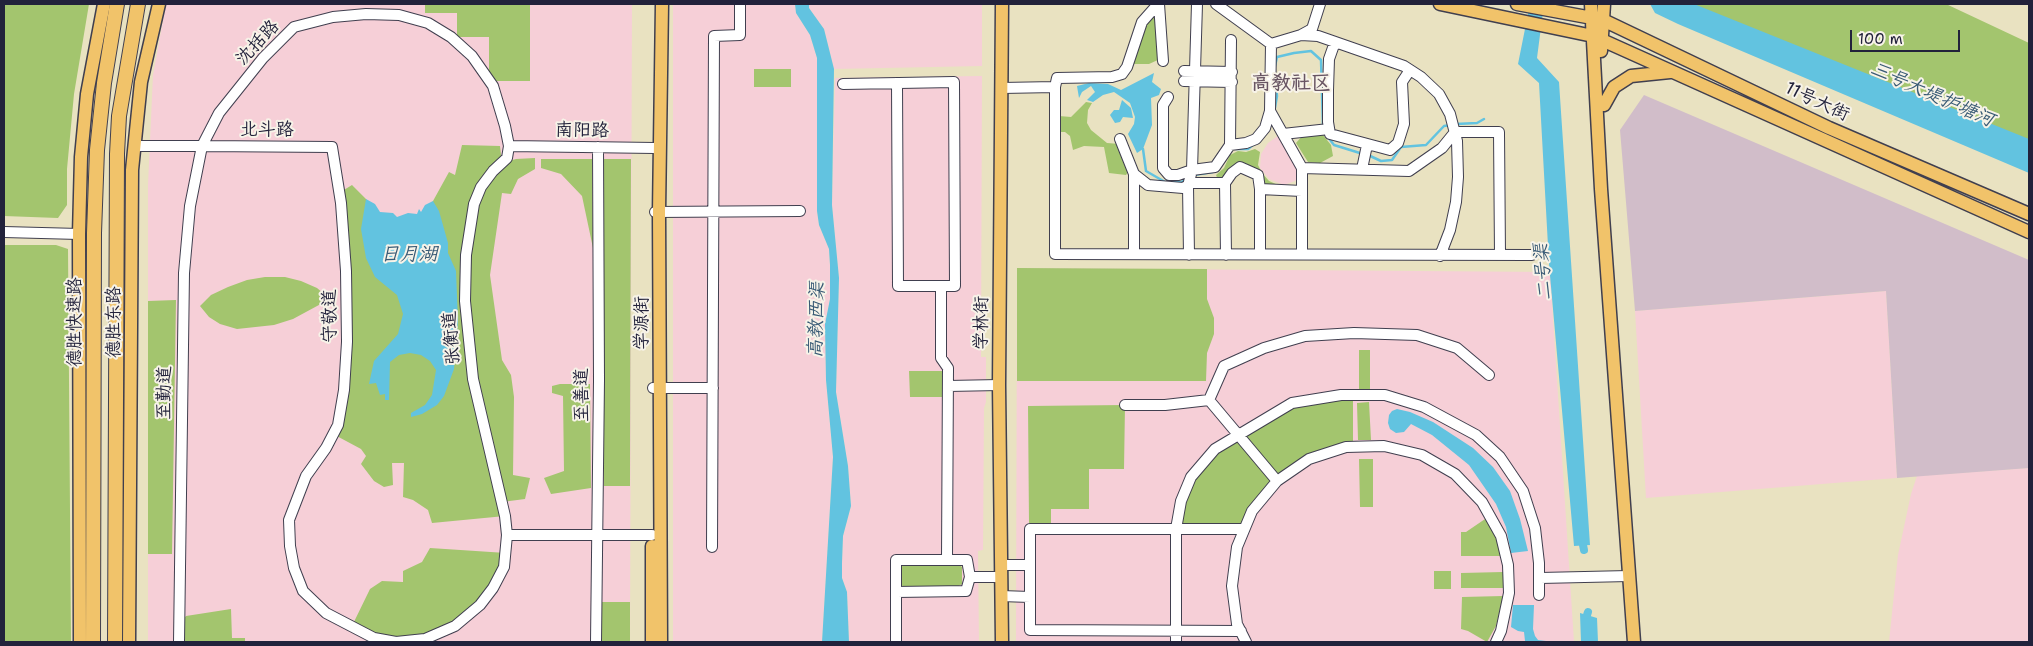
<!DOCTYPE html>
<meta charset="utf-8">
<style>
body{margin:0}
#map{position:relative;width:2033px;height:646px;overflow:hidden;background:#e9e2c1;font-family:"Shantell Sans",sans-serif}
canvas{display:block}
.frame{position:absolute;inset:0;border:5px solid #22223b;pointer-events:none}
.scale{position:absolute;left:1850px;top:30px;width:110px;height:22px;box-sizing:border-box;border:2px solid #22223b;border-top:0;padding-left:6px;font-size:15px;line-height:18px;white-space:nowrap;color:#22223b;-webkit-text-stroke:4px #f7f3e8;paint-order:stroke}
</style>
<div id="map">
<canvas width="2033" height="646"></canvas>
<div class="frame"></div>
<div class="scale">100 m</div>
</div>
<script>
const context = document.querySelector('canvas').getContext('2d');
context.lineJoin = 'round';
function paint(path, color) { context.fillStyle = color; context.fill(path, 'evenodd'); }
const shape = rows => new Path2D(rows.map(r => 'M' + r).join(''));
function trace(path, color, width, dash) { context.strokeStyle = color; context.lineWidth = width; context.lineCap = dash ? 'butt' : 'round'; context.setLineDash(dash || []); context.stroke(path); }
function drawText(font, color, halo, rows, align = 'center') {
  context.font = font + ' "Shantell Sans","LXGW WenKai TC",sans-serif'; context.lineWidth = 4; context.setLineDash([]); context.textBaseline = 'middle'; context.strokeStyle = halo; context.fillStyle = color; for (const [text, x, y, turn = 0] of rows) {
    context.save(); context.translate(x, y); context.rotate((+turn || 0) * Math.PI / 180); context.textAlign = isNaN(turn) ? turn : align; if (halo) context.strokeText(text, 0, 0); context.fillText(text, 0, 0); context.restore();
  }
}
const built = shape([
 [166,4,632,4,630,642,148,642,148,185,153,75],
 [673,4,795,4,796,13,810,35,817,58,817,211,819,225,829,249,830,265,830,299,825,324,826,380,833,457,822,642,673,642],
 [809,4,982,4,982,66,834,69,824,29,809,8],
 [982,76,981,357,986,357,986,402,984,408,983,550,978,551,979,642,849,642,847,592,842,578,842,563,843,536,851,506,848,466,836,392,839,278,832,205,835,78],
 [1279,135,1302,174,1295,181,1284,185,1269,179,1260,168,1261,154,1268,143],
 [1017,268,1550,272,1574,642,1016,642],
 [1886,291,1897,478,1646,498,1635,311],
 [2029,468,2029,642,1889,642,1898,555,1911,494,1917,476]
]);
const industrial = shape([
 [1644,95,2029,260,2029,468,1897,478,1886,291,1635,311,1620,130]
]);
const green = shape([
 [4,4,89,4,74,94,67,169,67,205,58,218,4,216],
 [425,4,530,4,530,81,489,81,489,37,457,37,457,13,425,13],
 [1661,4,1946,4,2029,43,2029,150],
 [1156,9,1160,59,1149,64,1133,64,1144,25],
 [754,69,791,69,791,87,754,87],
 [1086,102,1092,103,1088,110,1087,123,1091,130,1107,143,1120,144,1130,169,1126,175,1109,173,1104,147,1084,146,1073,150,1070,136,1065,132,1059,132,1059,116,1071,117],
 [1318,129,1331,145,1333,156,1320,163,1308,162,1296,143,1304,134],
 [462,145,500,146,502,163,516,159,535,158,535,169,518,179,511,194,502,193,490,275,502,360,511,375,514,397,513,475,530,478,525,499,502,502,505,516,432,523,428,510,413,500,403,497,404,463,392,463,393,485,384,487,374,481,361,464,366,456,361,449,333,434,344,390,339,193,352,185,366,199,380,224,423,224,433,201,449,172,455,175],
 [1255,149,1260,152,1258,165,1262,173,1269,181,1278,185,1256,183,1254,176,1244,170,1224,181,1218,180,1216,175,1224,168,1230,155,1238,151,1246,152],
 [541,159,592,159,593,248,582,196,561,174,541,168],
 [603,159,631,159,630,486,604,486],
 [4,245,56,245,68,249,71,642,4,642],
 [1017,268,1207,269,1207,299,1214,318,1214,334,1207,353,1206,381,1017,381],
 [265,277,285,277,301,281,317,288,330,299,293,319,274,325,237,329,220,324,209,317,200,306,211,295,228,287,247,280],
 [176,300,172,554,148,554,148,301],
 [1359,350,1370,350,1370,390,1359,390],
 [909,371,942,371,942,397,910,397],
 [560,384,590,384,591,488,551,494,544,478,564,471,563,396,552,393,552,386],
 [1353,395,1353,447,1309,459,1277,481,1244,529,1176,529,1181,501,1215,449,1292,403],
 [1369,402,1371,440,1358,440,1357,403],
 [1125,405,1124,469,1089,469,1089,509,1051,509,1051,523,1029,523,1028,406],
 [1359,459,1373,459,1373,507,1360,507],
 [1488,517,1499,541,1502,556,1461,556,1461,532,1466,532],
 [430,548,506,553,493,588,455,626,396,642,351,628,370,589,382,581,403,582,403,571,422,562],
 [957,563,962,567,962,584,957,587,905,588,899,583,899,570,904,564],
 [1434,571,1451,571,1451,589,1434,589],
 [1503,572,1504,588,1461,588,1461,573],
 [1503,596,1496,626,1487,642,1468,631,1461,629,1462,597],
 [602,602,630,602,630,642,602,642],
 [231,609,232,638,245,638,245,642,182,642,182,621,186,616]
]);
const water = shape([
 [795,4,809,4,809,8,824,29,834,69,832,205,839,278,836,392,848,466,851,506,843,536,842,563,842,578,847,592,849,642,822,642,833,457,826,380,825,324,830,299,830,265,829,249,819,225,817,211,817,58,810,35,796,13],
 [1530,4,1544,4,1537,58,1559,82,1590,545,1574,546,1549,264,1539,83,1518,64],
 [1650,4,1694,4,2029,139,2029,173,1678,24,1655,13],
 [1154,73,1152,82,1161,89,1159,95,1151,98,1152,125,1143,149,1137,153,1128,134,1134,124,1135,117,1130,103,1114,92,1103,95,1093,102,1087,100,1095,92,1091,86,1082,92,1079,98,1077,86,1089,83,1108,84,1121,90],
 [1122,100,1131,108,1133,118,1123,117,1120,122,1115,123,1110,115,1114,110,1119,110],
 [366,199,375,204,380,212,393,213,397,217,408,213,417,214,419,209,421,212,425,205,433,201,439,211,448,243,448,253,456,271,458,321,454,369,444,396,437,405,422,414,411,417,411,413,425,405,432,395,436,370,430,361,421,355,410,353,399,355,390,362,389,400,385,400,385,394,380,395,376,383,369,384,374,361,398,334,403,314,397,295,375,277,366,258,361,229],
 [1397,409,1410,412,1433,422,1473,448,1493,467,1510,491,1520,519,1528,551,1511,553,1506,527,1496,504,1469,465,1432,435,1411,424,1404,432,1396,433,1390,429,1388,423,1389,415,1392,411],
 [1513,605,1534,605,1533,629,1535,636,1538,640,1554,642,1525,641,1524,632,1518,631,1511,627],
 [1580,613,1597,618,1598,642,1581,642]
]);
const stream = shape([
 [1275,66,1277,57,1294,53,1311,51,1321,60,1323,127],
 [1274,113,1277,96,1275,74],
 [1456,124,1477,123,1484,119],
 [1324,132,1334,145,1363,154],
 [1143,149,1146,171,1165,182,1182,182,1185,178],
 [1236,149,1248,149,1254,144],
 [1368,155,1381,161,1392,160,1401,147,1426,145,1444,126,1451,125],
 [1194,175,1213,172]
]);
const canal = shape([
 [1583,545,1584,550],
 [1587,615,1588,612]
]);
const minor = shape([
 [1159,4,1163,61],
 [1216,4,1271,44,1301,35,1318,36,1404,66,1421,77,1439,94,1450,114,1457,141,1458,177,1456,202,1450,230,1440,256],
 [1301,35,1312,29,1320,4],
 [1335,42,1329,59,1328,90,1328,122,1330,134,1390,150,1398,143,1404,124,1402,82,1410,70],
 [1184,71,1232,72],
 [1184,81,1232,82],
 [897,83,898,286,941,286],
 [843,84,954,82,955,286,941,286,941,358,948,368,947,559],
 [1055,87,1055,254,1532,255],
 [1002,88,1055,87,1057,78,1112,77,1122,74,1127,67,1142,22,1158,4],
 [1168,97,1163,105,1163,168,1169,175,1178,175,1192,170,1215,167,1230,145,1246,143,1256,139,1265,128,1270,111,1271,44],
 [1270,111,1302,168,1302,255],
 [1283,134,1329,129],
 [1120,139,1134,174,1148,185,1183,188,1192,183,1225,183],
 [1230,145,1231,40],
 [135,146,202,146,332,147,341,203,346,271,347,342,344,390,338,425,326,448,306,476,289,520,290,546,294,568,303,591,326,613,374,638,396,642,425,639,455,626,480,605,493,588,504,567,507,535,505,516,473,379,465,301,466,255,474,204,481,187,493,171,507,158,509,146,505,126,493,86,472,56,451,37,428,23,399,15,366,14,333,17,294,27,263,58,219,113,202,146,190,206,184,273,179,642],
 [509,146,655,148],
 [1302,168,1409,171,1442,148,1455,132,1499,132,1500,255],
 [1362,169,1367,145],
 [655,212,800,211],
 [4,232,79,234],
 [1134,254,1134,174],
 [1260,254,1260,189,1302,191],
 [1189,255,1188,186,1192,170,1197,4],
 [1226,255,1225,183,1232,173,1240,167,1258,175,1260,189],
 [948,386,999,385],
 [653,388,713,388],
 [1209,400,1277,481],
 [1125,405,1165,405,1209,400,1224,366,1264,348,1305,336,1354,333,1417,335,1457,348,1489,375],
 [507,535,652,535],
 [712,547,714,36,740,35,740,4],
 [1001,565,1030,565],
 [1540,578,1629,576],
 [896,592,966,591,970,577,1001,577],
 [1001,596,1030,597],
 [1241,631,1030,630,1030,529,1244,529],
 [596,642,599,380,598,147],
 [896,642,896,560,967,560,970,577],
 [1176,642,1176,529,1181,501,1191,477,1215,449,1292,403,1341,395,1385,395,1424,407,1476,435,1500,457,1523,491,1535,528,1539,563,1539,595],
 [1246,642,1237,624,1232,586,1237,547,1252,511,1277,481,1309,459,1346,447,1384,446,1422,455,1455,474,1482,502,1501,536,1508,565,1509,593,1501,631,1496,642]
]);
const major = shape([
 [1440,4,1593,36,2029,232],
 [1517,4,1603,20,1829,128,2029,214],
 [1591,4,1601,189,1634,642],
 [1601,51,1604,4],
 [1604,105,1614,87,1631,76,1670,72],
 [80,642,79,234,81,157,87,94,104,4],
 [129,642,132,170,141,82,159,4],
 [652,642,652,546],
 [661,642,659,212,662,4],
 [1002,642,999,385,1002,4]
]);
const highway = shape([
 [93,642,94,233,97,150,104,83,117,4],
 [115,642,117,154,119,116,138,4]
]);
const streetNames = [
 ["沈括路",258,43,-47],
 ["11号大街",1817,102,25],
 ["北斗路",267,130],
 ["南阳路",582,131,1],
 ["守敬道",330,316,-90],
 ["德胜快速路",75,322,-90],
 ["德胜东路",114,322,-90],
 ["学源街",642,323,-90],
 ["学林街",982,323,-89],
 ["张衡道",452,338,-95],
 ["至勤道",165,393,-89],
 ["至善道",582,395,-90]
];
const waterNames = [
 ["三号大堤护塘河",1932,95,24],
 ["日月湖",409,255],
 ["二号渠",1544,272,-94],
 ["高教西渠",817,320,-88]
];
const quarterNames = [
 ["高教社区",1291,84]
];
paint(built, '#f6cfd7');
paint(industrial, '#d1bdc9');
paint(green, '#a3c56e');
paint(water, '#62c3e0');
trace(stream, '#62c3e0', 2.5);
trace(canal, '#62c3e0', 8);
trace(minor, '#403f4f', 12);
trace(major, '#403f4f', 15);
trace(highway, '#403f4f', 16);
trace(minor, '#fff', 10);
trace(major, '#f1c36a', 12);
trace(highway, '#f1c36a', 14);
drawText('18px', '#22223b', '#f7f3e8', streetNames);
drawText('italic 19px', '#385a75', '#f7f3e8', waterNames);
drawText('bold 20px', '#685563', '#f7f3e8', quarterNames);
</script>
